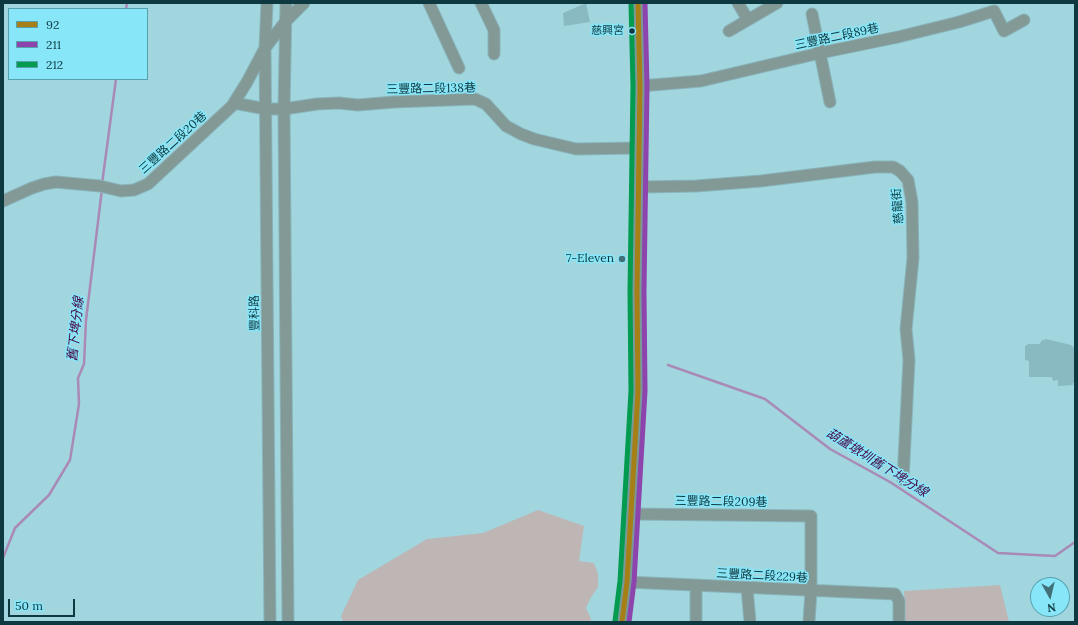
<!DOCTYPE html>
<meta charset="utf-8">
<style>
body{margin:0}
#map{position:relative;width:1078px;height:625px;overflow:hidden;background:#a1d6df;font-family:Lora,serif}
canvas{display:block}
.frame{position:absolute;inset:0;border:4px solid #0f3940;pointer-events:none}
.legend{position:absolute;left:8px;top:8px;width:140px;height:72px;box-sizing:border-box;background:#87e7f9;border:1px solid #57a1af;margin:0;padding:5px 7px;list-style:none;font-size:12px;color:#0f3940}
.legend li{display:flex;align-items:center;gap:8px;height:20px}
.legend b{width:20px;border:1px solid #57a1af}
.north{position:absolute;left:1030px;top:577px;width:40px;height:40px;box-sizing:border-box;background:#87e7f9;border:1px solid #57a1af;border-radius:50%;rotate:172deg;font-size:11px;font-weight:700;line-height:16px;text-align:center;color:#0f3940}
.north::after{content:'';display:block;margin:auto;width:14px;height:18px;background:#427078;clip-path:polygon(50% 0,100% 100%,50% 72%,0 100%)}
.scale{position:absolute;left:8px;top:599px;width:67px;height:18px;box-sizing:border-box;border:2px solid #0f3940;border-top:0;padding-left:5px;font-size:12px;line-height:14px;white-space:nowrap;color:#0f3940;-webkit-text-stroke:3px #87e7f9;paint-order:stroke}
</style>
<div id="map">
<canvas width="1078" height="625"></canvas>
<div class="frame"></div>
<ul class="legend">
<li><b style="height:5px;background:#a68016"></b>92</li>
<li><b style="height:5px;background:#8e44ad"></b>211</li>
<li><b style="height:5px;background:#029b4f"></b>212</li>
</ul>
<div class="north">N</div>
<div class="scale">50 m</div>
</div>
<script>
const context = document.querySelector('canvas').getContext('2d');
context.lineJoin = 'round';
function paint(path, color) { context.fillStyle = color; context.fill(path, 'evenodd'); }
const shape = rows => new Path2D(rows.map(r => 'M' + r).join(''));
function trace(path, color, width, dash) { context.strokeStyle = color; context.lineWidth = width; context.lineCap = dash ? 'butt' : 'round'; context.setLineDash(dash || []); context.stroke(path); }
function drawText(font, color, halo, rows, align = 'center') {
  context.font = font + ' Lora,"Noto Sans TC",serif'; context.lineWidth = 3; context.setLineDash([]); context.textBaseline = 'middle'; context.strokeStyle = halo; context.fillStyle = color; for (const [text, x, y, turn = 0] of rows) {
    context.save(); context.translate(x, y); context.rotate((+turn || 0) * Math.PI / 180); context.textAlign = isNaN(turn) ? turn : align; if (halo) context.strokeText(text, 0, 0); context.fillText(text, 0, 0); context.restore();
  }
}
const green = shape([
 [538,510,584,526,579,561,594,563,598,574,598,587,590,599,586,608,591,619,590,622,343,622,341,616,358,580,427,539,483,533],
 [1000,585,1009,622,905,622,904,591]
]);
const stream = shape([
 [126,9,127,3],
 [102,184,116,79],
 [668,365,765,399,830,449,890,482,998,553,1055,556,1075,542],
 [3,558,15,528,49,495,70,460,79,404,78,378,84,364,86,320,102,189]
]);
const building = shape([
 [586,3,590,22,564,26,563,13],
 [1046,339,1071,345,1075,348,1075,383,1073,383,1073,385,1058,386,1058,380,1053,381,1052,377,1029,377,1029,361,1025,360,1025,346,1027,345,1028,344,1040,344,1041,341]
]);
const minor = shape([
 [267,3,265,48,270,622],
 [286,3,284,109,288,622],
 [429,3,459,68],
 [481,3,494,30,494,54],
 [738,3,748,20],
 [812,14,830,102],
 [729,31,777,3],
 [640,86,701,81,820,53,898,37,959,22,994,11,1004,31,1024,20],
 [234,103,266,109,284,109,317,104,339,103,358,105,394,102,475,99,486,104,506,126,521,134,534,139,576,149,639,148],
 [639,187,696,186,761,181,875,167,893,167,900,171,908,180,912,202,913,258,906,329,909,360,903,480],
 [3,201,32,188,44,184,56,182,100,186,121,191,134,190,148,184,232,106,247,82,265,48,286,21,304,3],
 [631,514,811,516,811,591,809,622],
 [627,582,895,594,899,601,899,622],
 [747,588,750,622],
 [696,622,696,585]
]);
const major = shape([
 [622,622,627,582,638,391,637,291,640,86,638,3]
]);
const bus1 = shape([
 [622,622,627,582,638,391,637,291,640,86,638,3]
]);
const bus2 = shape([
 [629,622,634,582,645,391,644,291,647,86,645,3]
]);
const bus3 = shape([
 [615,621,620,581,631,391,630,291,633,86,631,3]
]);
const markers = [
 [632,31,3.5,"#0f3940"],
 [622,259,4,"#427078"]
];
const busNames = [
 ["慈興宮",624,31]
];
const streetNames = [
 ["三豐路二段89巷",837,37,-12],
 ["三豐路二段138巷",431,89,-1],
 ["三豐路二段20巷",173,143,-42],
 ["慈龍街",898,206,-95],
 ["豐科路",255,313,-91],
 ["三豐路二段209巷",721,502,1],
 ["三豐路二段229巷",762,576,3]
];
const poiNames = [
 ["7-Eleven",614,259]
];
const waterNames = [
 ["舊下埤分線",76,329,-84],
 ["葫蘆墩圳舊下埤分線",877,463,32]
];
paint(green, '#beb6b4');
trace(stream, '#a98ab6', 2.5);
paint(building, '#89bac2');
trace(minor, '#89b3ba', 13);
trace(major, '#89b3ba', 16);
trace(minor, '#829996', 11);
trace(major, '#7a9a9a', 14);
trace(bus1, '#a68016', 5);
trace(bus2, '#8e44ad', 5);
trace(bus3, '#029b4f', 5);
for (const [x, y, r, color] of markers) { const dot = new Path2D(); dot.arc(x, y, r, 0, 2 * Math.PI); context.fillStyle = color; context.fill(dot); trace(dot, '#87e7f9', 1.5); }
drawText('11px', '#0f3940', '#87e7f9', busNames, 'right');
drawText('12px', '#0f3940', '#87e7f9', streetNames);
drawText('12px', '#0f3940', '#87e7f9', poiNames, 'right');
drawText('italic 13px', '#480843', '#87e7f9', waterNames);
</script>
